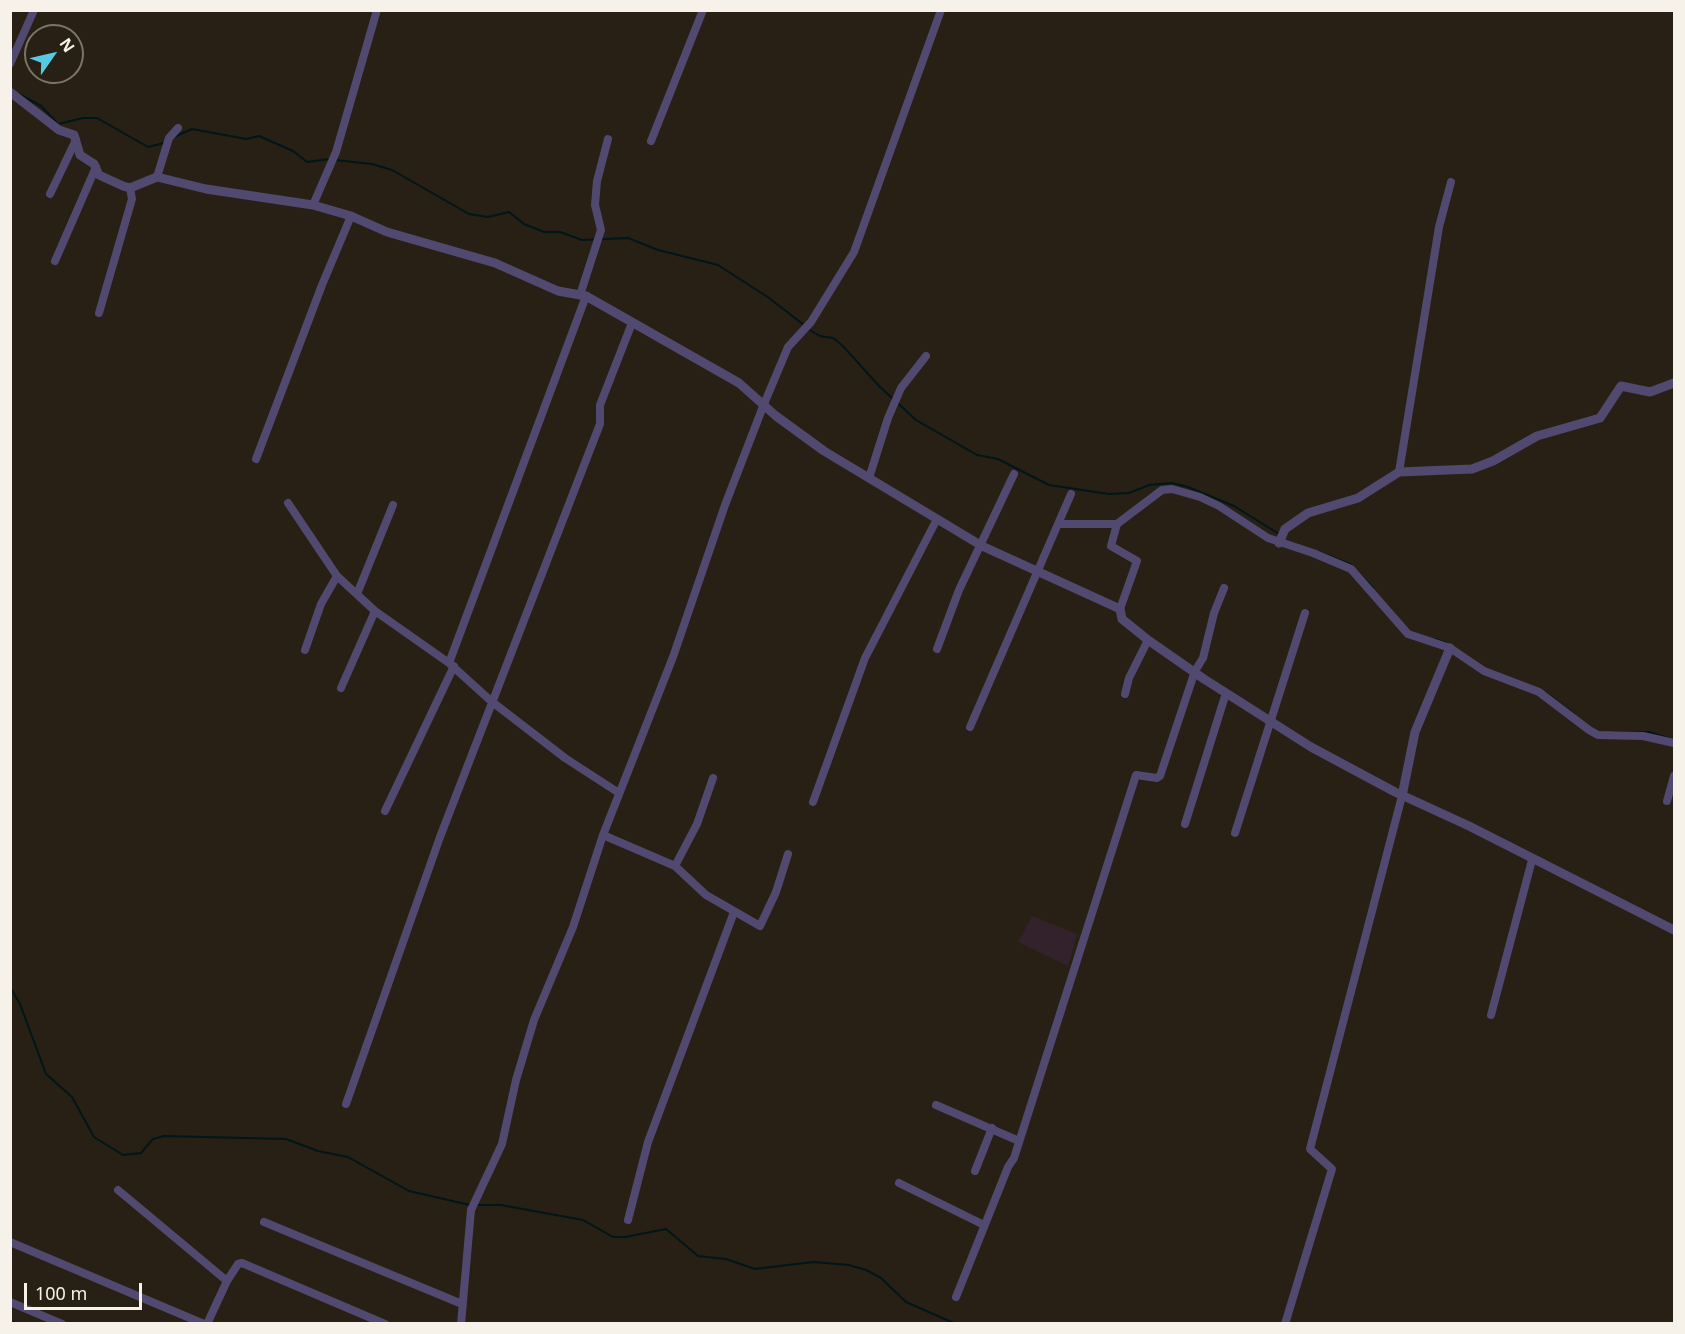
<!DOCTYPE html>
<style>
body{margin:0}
#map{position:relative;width:1685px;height:1334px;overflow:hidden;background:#282014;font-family:"Noto Sans",sans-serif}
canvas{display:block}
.frame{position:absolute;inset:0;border:12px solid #f6f1e9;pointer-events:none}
.north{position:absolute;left:24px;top:24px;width:60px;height:60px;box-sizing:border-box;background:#282014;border:2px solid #7a7469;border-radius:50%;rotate:56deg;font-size:16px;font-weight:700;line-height:24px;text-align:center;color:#f6f1e9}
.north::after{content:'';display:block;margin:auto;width:21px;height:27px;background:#57c9e2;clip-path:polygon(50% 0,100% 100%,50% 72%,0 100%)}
.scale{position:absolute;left:24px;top:1283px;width:118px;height:27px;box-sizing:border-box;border:3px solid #f6f1e9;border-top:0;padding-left:8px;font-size:18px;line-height:21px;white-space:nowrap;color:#f6f1e9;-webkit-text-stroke:4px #282014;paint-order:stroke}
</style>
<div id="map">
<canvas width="1685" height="1334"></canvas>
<div class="frame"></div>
<div class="north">N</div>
<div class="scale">100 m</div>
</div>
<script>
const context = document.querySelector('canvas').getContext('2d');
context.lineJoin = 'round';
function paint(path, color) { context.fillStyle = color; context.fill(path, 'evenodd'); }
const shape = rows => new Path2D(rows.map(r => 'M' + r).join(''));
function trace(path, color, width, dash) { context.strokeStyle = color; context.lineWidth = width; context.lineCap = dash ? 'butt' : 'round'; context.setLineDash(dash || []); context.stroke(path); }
const education = shape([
 [1032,916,1077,934,1068,966,1018,942]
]);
const stream = shape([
 [19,94,41,106,58,124,83,118,97,118,148,147,164,143],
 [174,137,192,129,246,139,259,136,293,151,307,162,329,159],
 [335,160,372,164,392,170,469,214,488,217,509,212,524,224,544,232,560,232,582,240,628,238,658,250,718,265,769,298,804,325],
 [808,329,820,336,833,338,843,346,879,386,916,420,977,455,998,459,1049,485,1109,494,1129,493,1149,485,1172,483,1188,487,1234,506,1279,534],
 [1319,552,1350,564,1373,588],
 [1435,639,1446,643],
 [1545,692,1574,714],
 [1613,732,1649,732,1674,740],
 [10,987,20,1004,46,1074,72,1097,94,1137,123,1155,141,1153,153,1139,164,1136,286,1139,318,1151,348,1157,409,1191,470,1205],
 [476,1205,501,1205,583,1220,613,1237,625,1237,666,1229,698,1256,726,1259,755,1269,813,1262,849,1265,866,1270,881,1278,906,1302,956,1324]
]);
const minor = shape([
 [10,64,34,10],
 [651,141,703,10],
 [157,177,169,138,178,128],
 [50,194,76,140],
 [313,205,336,152,377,10],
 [55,261,96,167],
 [580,295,601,230,595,205,597,181,608,139],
 [99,313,132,199,130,188],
 [256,459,322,285,351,216],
 [1399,472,1439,227,1451,182],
 [869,478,888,418,901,388,926,356],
 [288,503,337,576,375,611,449,663,491,701,565,758,619,793],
 [1060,524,1117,524,1162,490,1172,489,1200,497,1219,506,1268,538,1313,553,1351,569,1408,634,1450,648,1484,671,1539,692,1589,730,1598,735,1643,736,1674,743],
 [1117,524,1111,546,1137,561,1120,609],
 [357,594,393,505],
 [937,649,959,590,1014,474],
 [305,650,321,604,337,576],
 [449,663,586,296],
 [341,688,375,611],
 [1125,694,1129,678,1148,640],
 [970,727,1071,494],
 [1667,801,1674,776],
 [813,802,865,658,937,519],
 [385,811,454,666],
 [1185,824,1226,693],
 [1235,833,1305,613],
 [603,835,675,866,706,895,760,926,776,892,788,854],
 [675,866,697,824,713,778],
 [1491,1015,1532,860],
 [346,1104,440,837,600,424,600,405,632,323],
 [936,1105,1019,1141],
 [975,1171,992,1128],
 [899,1183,984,1225],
 [118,1190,227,1281],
 [628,1220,648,1142,734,912],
 [264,1222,462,1304],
 [10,1242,204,1324],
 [956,1297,1008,1167,1014,1158,1136,775,1157,778,1160,776,1195,671,1203,658,1214,613,1224,588],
 [10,1302,62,1324],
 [207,1324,227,1281,238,1264,242,1263,385,1324],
 [461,1324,471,1210,502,1144,516,1080,534,1020,573,927,603,835,673,657,725,505,764,404,788,347,811,322,854,252,941,10],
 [1285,1324,1332,1169,1310,1149,1402,796]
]);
const tertiary = shape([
 [10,92,59,130,74,135,80,155,94,164,99,175,123,186,130,188,157,177,206,189,313,205,351,216,387,232,495,263,558,291,586,296,739,383,776,416,824,451,982,546,1120,609,1122,619,1148,640,1204,679,1311,747,1395,792,1469,826,1674,930],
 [1279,543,1285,529,1308,513,1358,498,1399,472,1472,469,1493,461,1537,436,1600,418,1621,386,1650,392,1674,383],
 [1402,796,1415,732,1450,648]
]);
paint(education, '#33222c');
trace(stream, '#00161a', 2);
trace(minor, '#524970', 8);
trace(tertiary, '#524970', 9);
</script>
